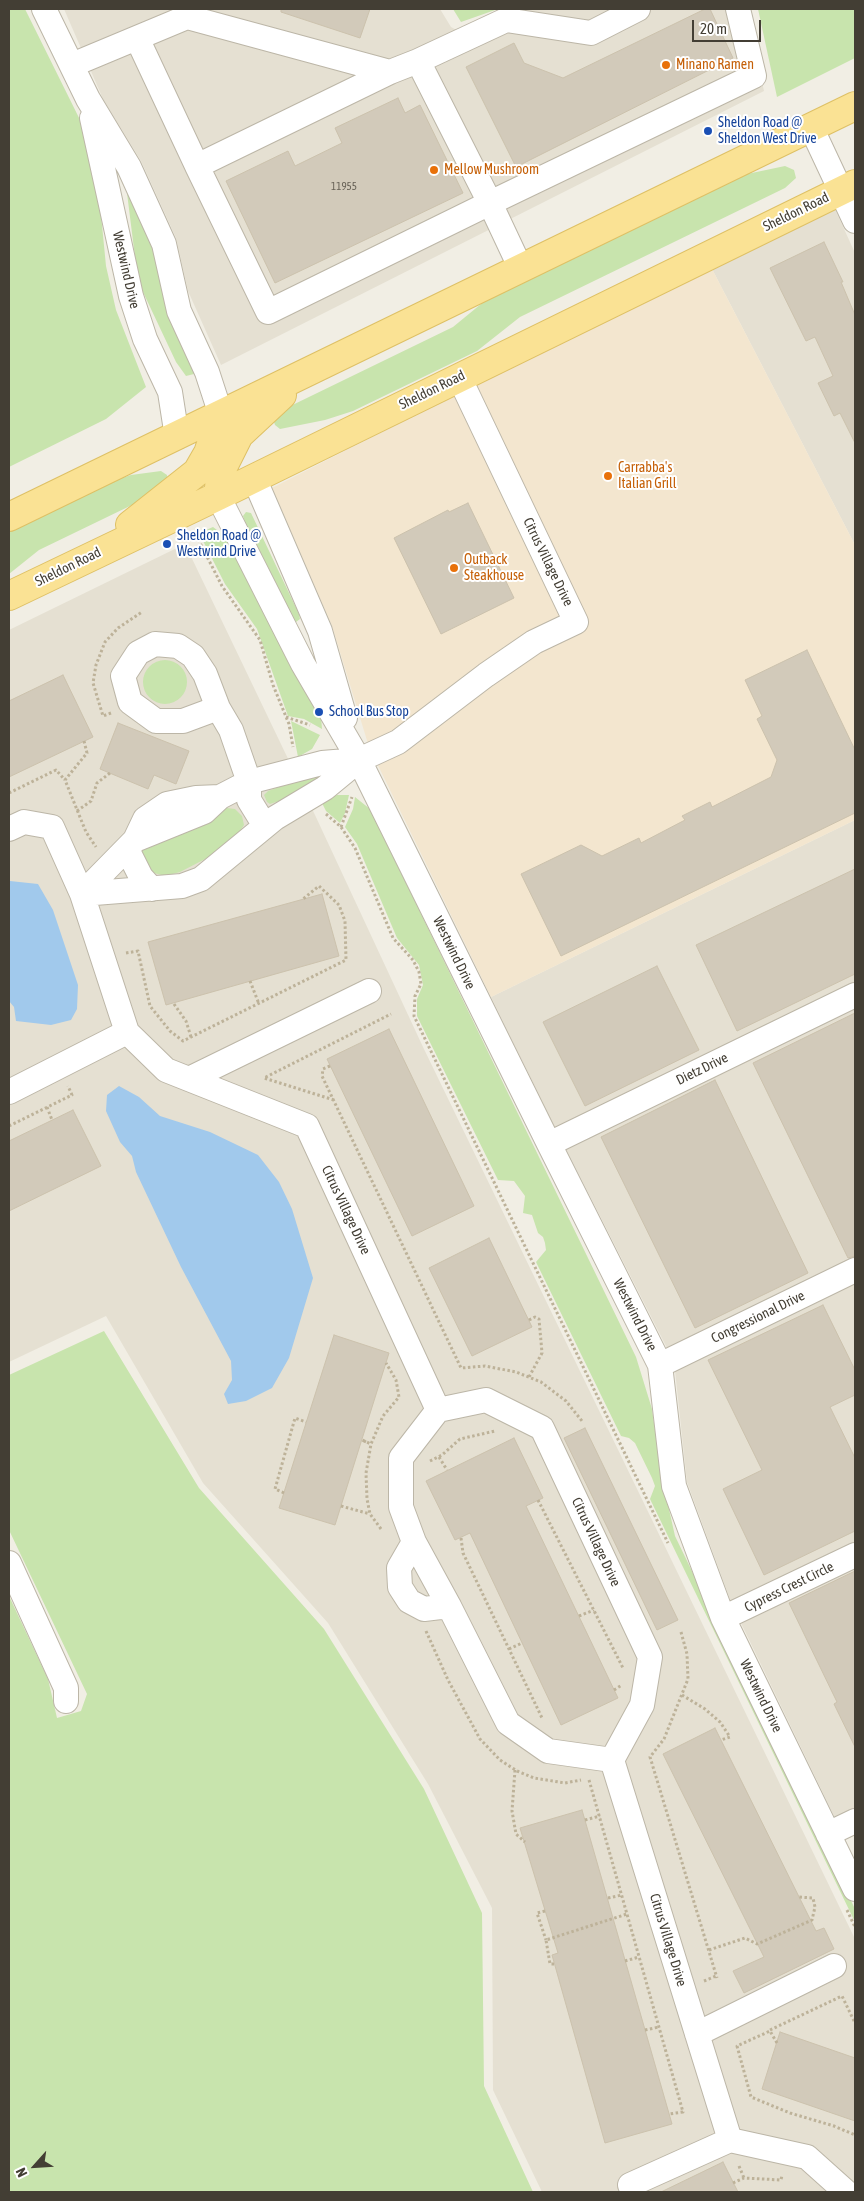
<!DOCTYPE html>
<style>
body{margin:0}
#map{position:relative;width:864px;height:2201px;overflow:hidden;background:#f1eee4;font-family:"Asap Condensed",sans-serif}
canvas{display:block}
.frame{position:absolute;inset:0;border:10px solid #433e34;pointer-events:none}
.north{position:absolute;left:10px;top:2141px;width:50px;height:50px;-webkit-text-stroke:4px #fff;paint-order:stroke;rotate:244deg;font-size:14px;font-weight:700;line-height:20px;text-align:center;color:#433e34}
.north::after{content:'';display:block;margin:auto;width:18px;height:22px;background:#433e34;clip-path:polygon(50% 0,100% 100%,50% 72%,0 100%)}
.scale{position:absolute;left:692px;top:20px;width:69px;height:22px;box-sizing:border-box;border:2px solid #433e34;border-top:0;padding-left:6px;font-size:15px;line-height:18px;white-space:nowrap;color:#433e34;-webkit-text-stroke:4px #fff;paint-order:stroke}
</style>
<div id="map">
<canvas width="864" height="2201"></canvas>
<div class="frame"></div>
<div class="north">N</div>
<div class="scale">20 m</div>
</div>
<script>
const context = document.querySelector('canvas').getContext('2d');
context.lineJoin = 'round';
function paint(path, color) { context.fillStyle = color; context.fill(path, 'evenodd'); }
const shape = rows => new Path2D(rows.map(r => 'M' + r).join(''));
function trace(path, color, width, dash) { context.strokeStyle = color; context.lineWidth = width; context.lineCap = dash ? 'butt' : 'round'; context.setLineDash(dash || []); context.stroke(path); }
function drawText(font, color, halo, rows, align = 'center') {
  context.font = font + ' "Asap Condensed",sans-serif'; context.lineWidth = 4; context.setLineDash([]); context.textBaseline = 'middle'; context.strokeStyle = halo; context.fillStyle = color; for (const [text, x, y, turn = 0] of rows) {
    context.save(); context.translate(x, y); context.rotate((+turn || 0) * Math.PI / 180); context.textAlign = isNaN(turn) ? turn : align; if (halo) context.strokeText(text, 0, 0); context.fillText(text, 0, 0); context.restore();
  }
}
const residential = shape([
 [64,9,440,9,451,27,460,32,528,9,746,9,764,91,221,365,188,291,176,238,141,161,103,99],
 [834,207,855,253,855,545,711,267],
 [185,544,315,815,423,1047,855,1939,855,2192,542,2192,493,2090,492,1908,428,1784,328,1623,203,1483,106,1316,9,1362,9,630],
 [855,820,855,982,555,1128,491,997],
 [855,1008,855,1257,667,1348,566,1149],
 [855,1283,855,1542,731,1602,687,1482,675,1371],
 [855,1568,855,1808,835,1818,741,1623]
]);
const commercial = shape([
 [711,267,855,545,855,820,491,997,369,747,332,626,272,488,566,338]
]);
const green = shape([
 [9,9,25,9,88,136,97,174,106,266,116,310,146,387,106,419,9,467],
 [453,9,498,9,461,22],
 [758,9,855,9,855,58,777,97],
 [785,166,794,170,796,178,785,188,520,317,477,351,353,411,325,420,280,429,275,425,273,419,276,413,453,327,492,295,717,185,747,174],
 [126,185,139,205,193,367,194,374,186,376,176,362,143,292,136,265],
 [161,471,167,475,168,483,163,490,39,550,9,574,9,530,104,484,131,475],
 [246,512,251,513,299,614,300,619,296,622,291,619,247,528,243,516],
 [213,527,225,536,321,716,322,729,304,719,288,716,257,629,225,584,199,533],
 '143 682a22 22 0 1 1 44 0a22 22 0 1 1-44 0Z',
 [291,721,320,735,312,749,298,757],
 [331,773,279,801,270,804,267,802,264,795,268,791,293,782],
 [337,795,349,795,345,813,340,823,326,811,321,801],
 [355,797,370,809,377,823,636,1357,652,1409,662,1478,675,1536,855,1909,855,1922,650,1499,655,1486,652,1478,635,1443,629,1438,621,1436,536,1262,546,1250,545,1243,543,1237,538,1233,532,1215,523,1213,525,1196,514,1181,498,1180,417,1016,417,999,423,985,419,965,397,938,357,844,345,827,353,809],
 [227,808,235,809,242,816,244,825,236,837,211,856,180,872,165,876,154,873,145,865,141,857,142,849],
 [104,1331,199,1488,324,1629,424,1789,482,1913,484,2086,533,2192,9,2192,9,1596,48,1679,57,1718,81,1711,87,1694,9,1530,9,1375]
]);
const water = shape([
 [10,881,38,884,53,910,78,985,77,1009,71,1020,51,1025,16,1021,14,1007,9,1001],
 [119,1086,139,1097,160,1116,210,1132,258,1155,279,1182,292,1209,313,1278,289,1358,272,1388,246,1401,228,1404,224,1394,232,1380,231,1361,181,1267,136,1172,132,1156,120,1142,106,1111,107,1095]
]);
const building = shape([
 [281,9,370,9,360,38,281,12,281,9],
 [705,9,710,9,733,58,516,167,466,67,514,43,524,63,563,78,705,9],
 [398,98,405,113,420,105,463,193,275,283,226,181,288,151,295,166,342,143,335,128,398,98],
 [824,242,843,282,841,282,855,315,855,443,840,413,834,416,818,383,833,376,815,337,806,341,770,268,824,242],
 [468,503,514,598,441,634,394,538,448,510,449,512,468,503],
 [807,650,855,750,855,813,561,956,521,874,581,845,602,856,639,838,641,843,685,820,682,816,710,802,712,807,771,777,777,760,757,719,762,716,745,680,807,650],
 [63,675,93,737,9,777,9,701,63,675],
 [118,723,189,751,176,784,154,775,148,789,100,769,118,723],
 [855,869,855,974,737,1031,696,945,855,869],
 [322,894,339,956,166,1005,148,942,322,894],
 [657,966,699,1050,585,1106,543,1022,657,966],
 [855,1013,855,1256,848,1258,753,1063,855,1013],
 [389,1029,474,1206,412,1236,327,1059,389,1029],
 [715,1080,808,1273,695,1328,601,1137,715,1080],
 [73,1110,101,1166,9,1211,9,1141,73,1110],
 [489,1238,532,1327,472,1356,429,1268,489,1238],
 [823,1305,855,1370,855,1395,830,1407,855,1458,855,1531,764,1575,723,1489,762,1470,708,1360,823,1305],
 [334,1335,389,1353,335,1525,279,1508,334,1335],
 [585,1428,678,1620,657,1630,564,1438,585,1428],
 [514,1438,543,1498,526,1506,618,1698,561,1725,470,1533,455,1540,426,1481,514,1438],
 [855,1571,855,1747,834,1704,837,1702,789,1603,855,1571],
 [715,1728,816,1931,824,1928,834,1949,744,1993,733,1971,764,1957,663,1754,715,1728],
 [582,1810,672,2124,605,2143,552,1955,558,1953,520,1828,582,1810],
 [780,2032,855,2058,855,2121,762,2089,780,2032],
 [723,2162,738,2192,661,2192,723,2162]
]);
const path = shape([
 [196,535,222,586,260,640,273,685,289,724,293,747],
 [111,713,103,716,93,683,96,665,105,642,118,628,142,612],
 [286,717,310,725],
 [84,741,87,753,65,780,86,832,96,847],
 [9,793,56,770,65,780],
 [77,811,91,801,97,783,110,773],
 [326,814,341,827,355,848,393,938,413,960,419,972,421,984,415,996,414,1016,668,1543],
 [341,827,352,797],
 [126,953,138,951,150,1006,170,1031,183,1041,346,960,345,921,339,905,319,886,303,899],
 [250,981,259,1004],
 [174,1004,186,1021,191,1037],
 [330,1066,323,1069,322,1076,461,1368,485,1366,516,1372,541,1382,566,1401,582,1421],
 [334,1100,264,1078,391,1014],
 [47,1107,52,1120],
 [9,1126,72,1095,68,1086],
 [529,1320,535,1317,539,1319,542,1353,529,1377],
 [366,1442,362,1440,371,1444],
 [439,1457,447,1470],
 [430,1461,442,1455,460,1439,495,1431],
 [284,1493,275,1489,295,1418,306,1422],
 [538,1500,623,1668],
 [341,1506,370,1514],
 [381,1529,370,1514,367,1499,366,1473,371,1444,383,1416,399,1397,396,1380,386,1363],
 [461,1538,463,1553,542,1718],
 [579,1616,594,1610],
 [426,1631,448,1680,480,1739,500,1760,517,1771,534,1778,565,1783,581,1780],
 [681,1632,687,1654,688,1679,664,1739,650,1757,717,1978],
 [509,1649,522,1643],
 [614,1690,622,1685],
 [682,1695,705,1709,720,1722,730,1737,721,1740],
 [515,1770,512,1811,516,1834,525,1842],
 [589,1780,683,2112,669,2114],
 [585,1820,600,1816],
 [608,1898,622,1895],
 [847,1910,855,1927],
 [545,1911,537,1913,546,1940],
 [709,1950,745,1938,757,1944,812,1920,815,1907,813,1898,799,1897],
 [625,1961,639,1957],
 [554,1964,550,1964,546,1940,627,1914],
 [704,1981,716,1976],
 [645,2030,659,2027],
 [770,2030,842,1996,855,2023],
 [777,2043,770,2031,737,2046,751,2097,790,2113,834,2126,855,2135],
 [739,2166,744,2178],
 [733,2183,744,2178,781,2180,782,2175]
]);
const minor = shape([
 [44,9,88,99,129,167,164,244,179,311,207,372,221,415],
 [418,61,506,20,591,33,638,9],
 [72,65,187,17,390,72,197,166,137,38],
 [92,118,131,296,145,339,170,392,177,437],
 [811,127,855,221],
 [197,166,268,312,490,203,418,61,390,72],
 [521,269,490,203,754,76,738,9],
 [254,478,320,631,345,718],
 [218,496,303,664,359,760,549,1144,660,1365,674,1486,723,1618,855,1889],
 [218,708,183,721,156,721,130,702,123,676,138,653,155,644,178,646,193,656,205,674,218,708,231,730,249,782,249,800,265,826],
 [9,829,24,822,52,827,82,894,127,1032],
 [135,840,204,812,220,797,249,782,322,763,359,760],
 [127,849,141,877,152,889],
 [82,894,182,886,201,879,275,818,325,788,359,760,398,742,486,675,534,642,576,622,459,377],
 [82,894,135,840,145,819,167,804,196,798,220,797],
 [189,1079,369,991],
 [9,1092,127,1032,166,1070,307,1126,438,1410],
 [549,1144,855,995],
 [660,1365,855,1270],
 [414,1542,399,1568,400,1587,409,1601,424,1609,449,1606],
 [9,1563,66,1688,66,1701],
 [723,1618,855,1555],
 [612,1760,548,1751,508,1723,449,1606,414,1542,401,1507,401,1458,438,1410,486,1400,542,1428,650,1657,642,1705,612,1760,730,2140,807,2157,846,2192],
 [828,1834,855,1821],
 [697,2034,834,1966],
 [630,2185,730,2140]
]);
const major = shape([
 [218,496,221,471,239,435,282,395],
 [9,517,855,106],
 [130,525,197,472,208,453,221,415],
 [9,596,218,496,855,184]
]);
const markers = [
 [666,65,5,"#e8710a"],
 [708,131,5,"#1a4fb4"],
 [434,170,5,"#e8710a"],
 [608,476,5,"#e8710a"],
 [167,544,5,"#1a4fb4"],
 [454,568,5,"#e8710a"],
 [319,712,5,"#1a4fb4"]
];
const numberNames = [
 ["11955",344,187]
];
const foodNames = [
 ["Minano Ramen",676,65],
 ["Mellow Mushroom",444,170],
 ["Carrabba's",618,468],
 ["Italian Grill",618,484],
 ["Outback",464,560],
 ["Steakhouse",464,576]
];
const transitNames = [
 ["Sheldon Road @",718,123],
 ["Sheldon West Drive",718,139],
 ["Sheldon Road @",177,536],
 ["Westwind Drive",177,552],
 ["School Bus Stop",329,712]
];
const streetNames = [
 ["Sheldon Road",796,212,-26],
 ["Westwind Drive",126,270,77],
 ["Sheldon Road",432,390,-26],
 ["Citrus Village Drive",548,562,64],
 ["Sheldon Road",68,567,-26],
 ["Westwind Drive",454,953,64],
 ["Dietz Drive",702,1069,-26],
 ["Citrus Village Drive",346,1210,65],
 ["Westwind Drive",635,1315,63],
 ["Congressional Drive",758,1317,-26],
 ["Citrus Village Drive",596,1542,65],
 ["Cypress Crest Circle",789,1587,-26],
 ["Westwind Drive",761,1696,64],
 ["Citrus Village Drive",668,1940,73]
];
paint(residential, '#e5e0d2');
paint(commercial, '#f3e6cf');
paint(green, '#c8e4ad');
paint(water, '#a1c9ec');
paint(building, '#d2caba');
trace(building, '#ccc2ad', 1);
trace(minor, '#bcb6a7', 26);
trace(major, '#dec065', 30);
trace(path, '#bdb299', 3, [2.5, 2.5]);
trace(minor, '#fff', 24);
trace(major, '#fae294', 28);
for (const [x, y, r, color] of markers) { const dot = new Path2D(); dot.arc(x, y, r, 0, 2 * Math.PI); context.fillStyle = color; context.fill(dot); trace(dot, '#fff', 2); }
drawText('11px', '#676156', null, numberNames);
drawText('14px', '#c56008', '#fff', foodNames, 'left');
drawText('14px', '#164399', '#fff', transitNames, 'left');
drawText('14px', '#433e34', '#fff', streetNames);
</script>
